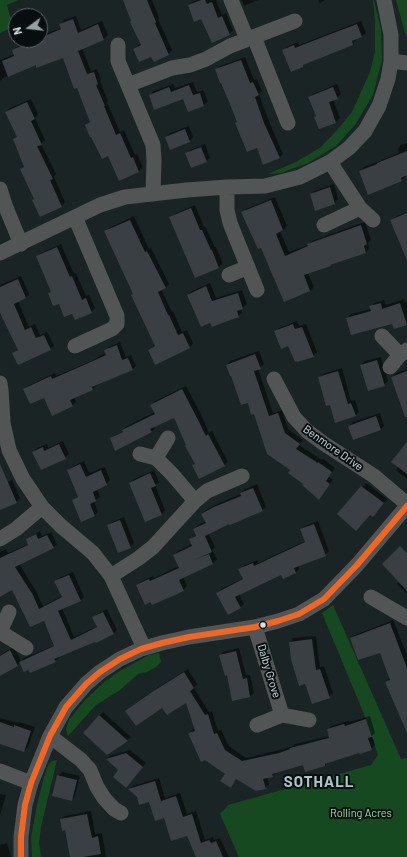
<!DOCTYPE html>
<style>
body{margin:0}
#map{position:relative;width:407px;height:857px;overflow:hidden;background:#1a2425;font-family:Barlow,sans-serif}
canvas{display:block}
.north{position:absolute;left:8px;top:8px;width:40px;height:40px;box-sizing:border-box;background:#070e10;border:1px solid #5a6365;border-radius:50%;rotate:255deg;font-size:11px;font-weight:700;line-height:16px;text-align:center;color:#d7e2e4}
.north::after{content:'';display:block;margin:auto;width:14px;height:18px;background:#95a0a1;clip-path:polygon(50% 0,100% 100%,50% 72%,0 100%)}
</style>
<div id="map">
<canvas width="407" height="857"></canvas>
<div class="north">N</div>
</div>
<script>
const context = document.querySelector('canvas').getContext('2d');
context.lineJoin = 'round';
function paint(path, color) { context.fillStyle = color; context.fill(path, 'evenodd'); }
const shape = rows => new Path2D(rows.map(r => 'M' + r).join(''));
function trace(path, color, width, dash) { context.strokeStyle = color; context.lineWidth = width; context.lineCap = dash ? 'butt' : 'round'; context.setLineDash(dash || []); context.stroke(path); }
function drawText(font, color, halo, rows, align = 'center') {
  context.font = font + ' Barlow,sans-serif'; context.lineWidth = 4; context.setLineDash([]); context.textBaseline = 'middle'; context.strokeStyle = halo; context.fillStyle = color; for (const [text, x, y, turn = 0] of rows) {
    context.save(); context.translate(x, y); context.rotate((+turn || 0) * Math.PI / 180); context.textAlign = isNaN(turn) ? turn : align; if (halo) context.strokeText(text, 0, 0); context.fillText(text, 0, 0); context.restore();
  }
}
const green = shape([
 [0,0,18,0,7,5,13,27,0,33],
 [373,0,374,0,381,30,382,60,373,95,355,125,336,146,308,163,281,173,268,174,296,162,321,147,337,130,352,112,370,72,375,52,375,21],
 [396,0,407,0,407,36,405,33],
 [333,605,401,759,407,758,407,857,239,857,220,814,228,805,371,765,378,755,366,719,322,613],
 [159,653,161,662,156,667,147,672,138,674,120,690,96,705,68,736,66,729,69,720,85,700,104,682,118,672,149,655],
 [57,760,41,827,39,843,41,857,32,857,31,837,37,805,44,777,48,765,52,761]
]);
const shadow = shape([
 [124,0,152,0,159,18,158,19,172,50,169,54,154,61,152,55,134,49,138,45,141,44],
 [197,0,216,0,222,15,226,13,233,30,229,34,189,5,193,2],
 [242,0,258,0,244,6],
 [318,0,325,0,319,3],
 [76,16,81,30,102,21,108,35,104,39,82,48,91,71,97,69,101,80,100,81,108,101,107,102,120,132,124,130,135,155,137,154,143,167,139,171,119,179,109,155,86,125,90,121,78,87,64,57,36,64,3,78,0,81,0,60,15,54,13,50,17,47,28,42,30,40,40,40,40,35,62,28,60,24,64,20],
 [361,21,366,33,362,36,356,39,356,40,353,44,305,63,303,66,283,50,287,47,298,42,299,45],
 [245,57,254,80,257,79,262,91,259,94,268,119,283,154,279,158,258,146,238,122,216,69,220,66],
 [193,82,197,92,203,90,208,101,204,105,189,111,184,98,150,95,154,91,173,84,175,88],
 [337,84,341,94,337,98,333,99,340,118,336,122,319,128,317,116,309,98,313,94],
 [31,99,38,114,35,118,45,140,41,144,56,174,54,177,65,202,62,206,33,200,35,198,21,169,24,166,14,140,18,136,6,112,10,108],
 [189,126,193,137,190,141,166,137,170,133],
 [407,143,407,174,405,175,405,177,402,180,360,171,364,167,380,161,382,160,399,153,398,149,401,145],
 [205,144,210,158,206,161,186,154,190,150],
 [334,184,338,199,335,203,311,195,314,191],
 [275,197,287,226,283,230,280,231,289,252,308,245,312,241,365,222,371,240,368,243,369,248,366,252,308,273,314,287,310,291,261,247,243,213,246,209],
 [195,205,204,227,205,226,215,247,216,247,223,263,219,267,196,276,170,218,174,214],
 [407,212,407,246,391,221,395,217],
 [134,216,149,249,151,248,169,284,165,288,161,289,172,312,173,311,182,332,187,330,193,343,190,347,155,363,149,350,153,346,156,345,134,293,105,232,109,228],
 [61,244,74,274,76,273,86,296,89,295,95,308,91,312,73,313,49,293,52,291,37,256,41,253],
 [21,276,29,294,26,298,18,301,29,327,35,324,40,335,47,332,54,346,50,349,14,353,18,349,2,315,1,316,0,313,0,285],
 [210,283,216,298,242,290,247,304,241,309,242,313,238,316,188,295,192,291],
 [404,299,405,302,407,301,407,324,394,328,393,323,347,318,351,314,371,309,371,307,374,303,384,300,386,305],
 [297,321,299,326,306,324,317,352,313,356,289,344,276,331,279,328],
 [120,342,126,357,131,355,136,366,132,370,97,385,93,389,74,397,76,402,72,406,24,389,28,386,55,373,56,376,96,359,98,357,106,353,105,351,109,347],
 [259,351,264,364,260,368,258,369,273,413,282,410,288,429,303,440,299,445,322,460,323,459,335,468,329,477,333,480,319,498,304,484,291,469,255,413,227,365,230,361],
 [381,357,388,381,384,385,361,365,365,361],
 [342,368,351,401,355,400,359,412,355,416,330,403,319,378,323,374],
 [407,369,407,393,392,377,396,373],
 [186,386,201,414,209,433,212,431,228,462,224,465,193,466,196,463,174,416,154,426,155,428,152,431,111,439,115,435,124,431,123,430,127,426,155,412,152,405,155,401],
 [380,413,384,426,380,430,349,426,353,422],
 [63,441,69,454,65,458,34,452,37,448,47,444,48,448],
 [407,443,407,479,396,470,398,466],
 [84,461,89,473,105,467,110,480,106,484,97,489,100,497,94,501,98,512,94,516,73,500,79,496,68,470,72,467],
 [154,470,159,482,155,485,165,510,162,514,146,520,130,483,134,479],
 [12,480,20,498,16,502,0,509,0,485],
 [366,483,387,499,377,512,370,514,339,514],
 [257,484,266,507,262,510,230,522,208,533,215,547,212,550,217,559,213,563,183,577,187,586,183,590,137,585,141,582,153,576,154,578,179,566,174,555,178,551,192,544,190,539,197,534,194,529,198,525,206,521,202,514,206,510,219,503,241,494,241,493,245,489],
 [124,517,134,543,130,547,108,526,112,522],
 [318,521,329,551,325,555,298,565,299,569,296,572,282,574,239,594,244,604,240,608,218,593,221,589,244,578,240,570,243,566,257,560,258,563,305,541,301,529,305,526],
 [40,531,42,536,51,532,57,544,53,548,19,564,36,591,43,606,62,596,56,581,59,578,73,572,84,597,80,601,62,608,74,637,98,626,93,618,97,614,107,609,117,630,114,633,58,656,59,658,55,661,20,662,18,665,0,674,0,654,0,655,14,647,21,661,24,658,55,645,44,619,12,589,0,596,0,552,6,549,8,553,29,544,27,539,31,536],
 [407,554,407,594,397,584,400,581],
 [393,620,407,655,407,730,387,682,390,678,381,651,351,638,355,635],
 [316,636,320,667,324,666,333,693,329,697,306,683,292,659,290,642,293,638],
 [239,648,246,675,250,675,254,693,250,696,228,674,220,656,223,652],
 [188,669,197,684,194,688,209,712,212,711,218,731,221,730,229,746,246,758,284,749,293,746,295,744,330,736,328,730,331,726,348,721,349,722,370,716,375,733,372,736,375,745,371,749,328,762,325,765,304,763,277,772,272,776,267,777,269,784,265,788,237,778,231,787,226,774,189,733,193,729,195,729,186,702,163,706,131,707,157,688],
 [103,712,131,737,127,740,99,716],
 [0,718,18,723,19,722,35,727,28,747,24,751,0,743],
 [130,750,146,763,130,783,120,770,107,759,110,756],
 [62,772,80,776,75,796,72,800,58,776],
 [159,778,165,798,180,793,187,814,196,811,205,840,213,837,214,840,220,838,229,857,197,857,188,835,164,817,149,801,138,797,129,789,133,786],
 [0,794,6,795,0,815],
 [91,811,95,834,102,833,106,857,71,857,66,829,61,819,65,816],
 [7,843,11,857,0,857,0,845]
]);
const building = shape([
 [123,0,147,0,156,22,155,23,169,55,154,62,151,57,139,62,133,49,141,45,130,22,131,21],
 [201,0,205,0,207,4,212,2,218,18,222,16,230,35,212,43,201,19,194,22,188,5],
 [73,19,78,33,98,24,104,40,78,51,87,74,94,72,98,84,96,85,105,106,104,106,116,135,120,133,131,158,133,157,139,172,119,181,108,156,102,159,91,137,90,137,85,125,90,122,77,88,74,89,63,58,36,68,36,65,8,77,2,61,14,56,12,50,28,43,26,40,40,40,40,38,61,29,59,24],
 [357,24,362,37,352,41,353,45,303,65,303,67,291,72,282,50,294,45,295,48,328,35],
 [241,60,250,83,253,82,259,95,255,97,264,123,280,158,263,165,257,148,247,152,235,123,237,122,232,109,221,83,220,83,215,69],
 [189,85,193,95,200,93,204,106,188,112,183,99,154,110,149,95,169,87,171,92],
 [333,87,338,99,329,102,336,123,319,129,314,117,316,116,308,97],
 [27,102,35,119,31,121,42,145,37,146,53,179,50,180,62,207,40,217,32,200,34,199,20,169,24,167,13,139,17,137,5,112],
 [185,129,190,142,170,150,165,137],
 [201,147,207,162,191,168,185,153],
 [407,151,407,175,401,178,402,181,368,195,359,171,377,164,377,163],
 [330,187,335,204,315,211,310,194],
 [271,200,283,230,276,234,285,256,308,246,307,244,361,225,367,244,364,246,366,253,330,265,331,266,304,275,310,291,284,302,261,248,258,249,241,212],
 [191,208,200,230,202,230,211,250,212,250,219,268,195,278,169,217],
 [407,213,407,260,390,220],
 [130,220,145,252,147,251,166,288,158,292,168,315,169,315,178,335,183,333,190,348,155,365,148,350,155,346,131,295,133,294,104,231],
 [57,247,70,277,72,276,82,300,86,298,92,313,75,320,72,314,64,317,59,304,53,306,48,293,51,292,36,256],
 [18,279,26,298,14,304,25,330,31,327,36,338,44,335,51,350,18,365,12,353,18,350,0,313,0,287],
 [206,286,212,301,238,293,243,309,237,311,239,317,225,322,212,327,210,323,201,327,187,295],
 [381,303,382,309,400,303,407,325,394,329,392,324,351,335,346,318,371,311,369,306],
 [293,324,295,329,302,327,314,357,297,362,297,361,295,362,288,346,281,349,274,331],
 [117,345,122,360,128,358,133,370,92,387,93,390,70,400,73,406,52,416,44,398,30,404,23,389,51,376,52,379,93,361,106,355,104,350],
 [255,354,261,369,254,371,269,416,278,413,285,433,300,444,296,449,318,463,318,462,332,472,326,481,330,484,319,500,302,485,303,484,288,473,290,470,267,454,254,414,251,415,248,403,241,405,231,376,230,376,226,365],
 [377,360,385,386,368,391,360,365],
 [338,371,348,404,351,403,356,416,335,423,330,405,326,406,318,377],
 [407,371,407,417,405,417,391,377],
 [182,389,197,418,206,436,208,434,225,466,199,479,192,465,195,464,185,446,186,445,174,418,150,429,152,432,115,451,110,438,123,432,122,430,155,414,150,405],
 [376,416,381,430,353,440,348,426],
 [407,442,407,474,391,462],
 [59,444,66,459,41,470,32,452,43,447,44,451],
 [0,464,17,503,0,510],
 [80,464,86,477,101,470,107,485,93,492,96,501,90,504,95,516,81,522,72,500,78,497,67,470],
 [150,473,156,486,151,488,162,515,145,522,129,483],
 [361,486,384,503,373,517,370,515,356,531,337,514],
 [253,488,263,511,230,525,229,524,205,536,212,552,194,560,209,554,213,564,179,580,184,591,152,605,150,602,145,605,136,585,149,579,150,581,179,568,173,555,192,546,189,539,196,536,193,529,206,523,201,514,214,507,241,496,240,493],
 [120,520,131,548,118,553,107,525],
 [314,524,326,556,294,568,296,573,283,579,281,575,235,597,241,608,228,615,216,593,243,579,238,569,253,563,254,566,305,542,300,529],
 [36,534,38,539,47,535,54,548,15,567,33,595,39,609,62,597,54,581,69,575,81,601,58,611,71,640,97,627,92,617,103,612,114,634,96,643,95,642,54,659,56,662,30,673,28,670,24,672,19,662,54,646,44,621,30,627,12,590,0,597,0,558,28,545,26,539],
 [400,546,407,553,407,591,382,564],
 [390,623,407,668,407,733,385,682,390,680,380,653,358,660,350,638],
 [312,639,316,670,320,669,330,698,312,704,305,684,299,686,291,659,289,642],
 [10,650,18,666,0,676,0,656],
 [236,651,243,679,247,678,250,697,232,701,227,675,225,676,219,655],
 [184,672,194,688,190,691,205,715,208,714,214,734,217,733,225,750,242,761,279,753,290,749,290,748,329,738,327,729,344,724,345,726,366,719,372,737,368,738,372,750,360,754,359,753,325,764,325,766,305,772,303,765,272,774,273,777,263,779,266,789,256,791,236,779,231,788,220,781,225,774,205,760,201,762,188,733,195,731,186,703,167,715,162,708,136,726,125,711,152,692],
 [99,715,128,741,107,755,83,733],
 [0,722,14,727,14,725,31,731,24,752,0,744],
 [126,753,143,767,126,788,113,777,118,770,106,759],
 [57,775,77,780,72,801,52,796],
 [155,781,161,801,176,796,183,817,192,814,201,843,209,840,211,843,216,841,223,857,196,857,187,836,171,841,164,818,155,821,149,802,139,805,137,797,128,789],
 [87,814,92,838,98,836,101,854,83,857,70,857,65,830,62,831,60,819]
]);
const minor = shape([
 [231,0,247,39],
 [254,37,288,123],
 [118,45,118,61,153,145,154,160,153,193],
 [391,61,407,63],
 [128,85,172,68,190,65,206,59,230,46,295,21],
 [330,162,360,208,373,220],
 [227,187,227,210,230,223,257,290],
 [0,189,5,205,21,244],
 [75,217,117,316,117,324,112,329,75,346],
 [324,225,360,208],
 [0,253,100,205,125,197,187,190,227,187,265,186,300,177,330,162,349,148,365,131,379,106,388,79,391,61,391,35,384,0],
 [229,275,248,267],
 [382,336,400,355],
 [390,367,400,355,407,350],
 [274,379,294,417,307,431,323,443,374,476,407,504],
 [0,383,1,390,3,423,9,450,23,479,42,507,61,526,93,553,111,576,144,648],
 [140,454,156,458,172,474,195,501],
 [156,458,168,438],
 [0,539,16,529,42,507],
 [111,576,139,558,153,547,195,501,207,491,242,476],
 [371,597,407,618],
 [255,627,282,715],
 [0,632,26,648],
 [0,632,9,612],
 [257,725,282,715,309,720],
 [50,736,81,760,90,770,97,787,104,798,114,809,121,813],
 [0,771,31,783],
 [21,857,21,837,25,805,31,783,50,736,66,707,86,684,100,672,120,659,141,649,162,643,189,637,255,627,278,621,299,614,324,599,357,565,407,506]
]);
const bus1 = shape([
 [21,857,21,837,25,805,31,783,50,736,66,707,86,684,100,672,120,659,141,649,162,643,189,637,255,627,278,621,299,614,324,599,357,565,407,506]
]);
const markers = [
 [263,625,3.5,"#d7e2e4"]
];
const streetNames = [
 ["Benmore Drive",333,448,35],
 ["Dalby Grove",269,671,73]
];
const parkNames = [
 ["Rolling Acres",361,813]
];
const districtNames = [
 ["SOTHALL",319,782]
];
paint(green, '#174921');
paint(shadow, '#0007');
paint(building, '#393f42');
trace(minor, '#525555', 15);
trace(bus1, '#f26522', 6);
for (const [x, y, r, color] of markers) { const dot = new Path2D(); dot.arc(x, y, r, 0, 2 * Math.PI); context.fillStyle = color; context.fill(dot); trace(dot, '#070e10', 1.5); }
drawText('11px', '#d7e2e4', '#070e10', streetNames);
drawText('11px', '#93e69a', '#070e10', parkNames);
context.letterSpacing = '1px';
drawText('bold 15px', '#b0c5ca', '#070e10', districtNames);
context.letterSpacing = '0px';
</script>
